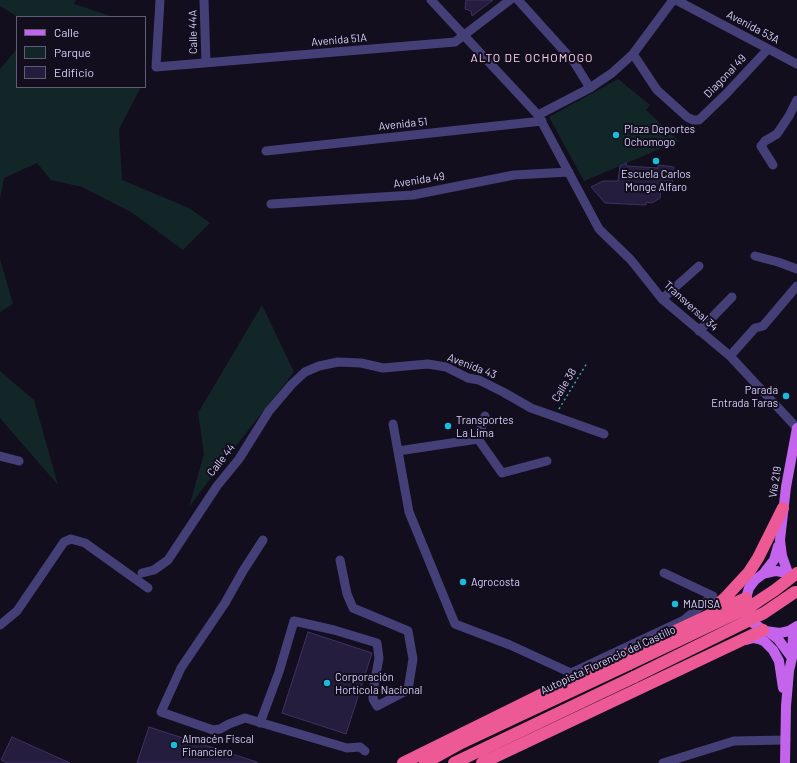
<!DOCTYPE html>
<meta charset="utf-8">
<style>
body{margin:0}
#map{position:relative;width:797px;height:763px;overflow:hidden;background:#120e1e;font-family:Barlow,sans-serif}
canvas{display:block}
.legend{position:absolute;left:16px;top:16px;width:130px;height:72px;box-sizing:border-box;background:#120e1e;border:1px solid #615c76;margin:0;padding:5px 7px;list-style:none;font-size:12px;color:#d8d0fa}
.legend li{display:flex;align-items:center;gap:8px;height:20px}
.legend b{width:20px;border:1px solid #615c76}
</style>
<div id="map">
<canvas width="797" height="763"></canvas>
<ul class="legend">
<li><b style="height:5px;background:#c464ed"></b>Calle</li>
<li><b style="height:11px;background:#122627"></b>Parque</li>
<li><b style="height:11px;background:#251d3d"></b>Edificio</li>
</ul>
</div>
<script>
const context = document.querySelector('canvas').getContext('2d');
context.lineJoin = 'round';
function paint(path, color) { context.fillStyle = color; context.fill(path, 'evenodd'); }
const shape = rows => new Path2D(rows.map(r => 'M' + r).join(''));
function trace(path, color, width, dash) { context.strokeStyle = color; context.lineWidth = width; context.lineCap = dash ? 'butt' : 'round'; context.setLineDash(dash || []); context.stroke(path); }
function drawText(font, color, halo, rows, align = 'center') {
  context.font = font + ' Barlow,sans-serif'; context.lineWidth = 4; context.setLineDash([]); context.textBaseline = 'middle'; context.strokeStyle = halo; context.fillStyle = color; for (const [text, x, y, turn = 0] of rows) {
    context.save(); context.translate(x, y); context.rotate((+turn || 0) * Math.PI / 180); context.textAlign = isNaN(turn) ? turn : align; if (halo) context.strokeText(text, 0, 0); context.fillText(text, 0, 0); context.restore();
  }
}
const green = shape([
 [0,0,76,0,74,4,114,17,18,17,0,6],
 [17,49,17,87,141,87,119,129,122,180,189,208,210,223,183,250,131,212,82,187,51,180,37,163,4,178,0,199,0,69],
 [618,79,650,105,646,110,679,141,584,181,549,117],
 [0,259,13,304,0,312],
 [262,305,294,372,214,474,189,507,204,454,198,413],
 [0,371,34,400,58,485,0,418]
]);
const building = shape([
 [466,0,493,0,472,16,471,11,465,9,466,0],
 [626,163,627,166,658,168,658,165,674,167,672,188,661,187,660,198,652,203,646,202,646,205,605,203,591,187,603,181,618,181,620,166,626,163],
 [308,632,372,653,346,734,282,713,308,632],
 [149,727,257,762,257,763,137,763,149,727],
 [12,737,70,763,7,763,1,760,12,737]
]);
const path = shape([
 [559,409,587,363]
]);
const minor = shape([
 [160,0,156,67,455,42,510,0],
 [204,0,206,63],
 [431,0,538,115,599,229,631,260,662,299,730,356,797,428],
 [518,0,574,62,590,88],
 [676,0,797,64],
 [633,54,657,90,687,117,693,120,699,120,726,94,768,49],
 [538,115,590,88,612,73,633,54,673,0],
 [266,151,542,121],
 [773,165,761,146,765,141,777,134,789,116,797,100],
 [271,204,413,195,514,175,569,172],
 [755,256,778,262,797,269],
 [662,299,699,266],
 [699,331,732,297],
 [730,356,755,328,763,326,797,286],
 [393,424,409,512,455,624,510,645,571,673,569,681],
 [478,439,502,473,547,461],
 [398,451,478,439,485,416],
 [0,456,19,461],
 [263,540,243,571,225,603,181,668,161,712,213,730,220,729,229,724,245,718,347,748,360,747,365,751],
 [142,573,154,570,168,560,217,486,239,459,269,411,292,384,305,372,319,366,338,362,361,363,383,368,428,364,446,367,468,378,479,380,503,392,531,408,604,434],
 [0,625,17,611,64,542,71,539,85,543,148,588],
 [571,673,684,620,713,596,664,573],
 [260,723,279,672,294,621,334,630,377,643,379,658,373,691,373,699,377,706,408,690,413,659,408,631,353,608,347,594,340,560],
 [663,763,734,741,786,740]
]);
const major = shape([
 [788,573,782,556,780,540,786,487,797,428],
 [763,574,774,560,778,546],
 [792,575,782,572,776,571,763,574,755,580,749,588,746,598,746,607,748,615,753,623,765,631,780,633,789,631,797,626],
 [770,633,778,639,792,658],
 [746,640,753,638,759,639,764,641,773,650,779,661,783,688],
 [785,763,786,706,789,671,792,658,793,636,795,628]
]);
const highway = shape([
 [712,610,725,598,749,572,758,558,783,508],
 [403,763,569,681,746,598],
 [425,763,461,743,629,664],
 [454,763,634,677],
 [482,763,763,630]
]);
const highwayBridge = shape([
 [629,664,751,606,775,590,797,573],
 [634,677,764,613,795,592]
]);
const markers = [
 [616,135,4,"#19bcdd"],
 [656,161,4,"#19bcdd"],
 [786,396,4,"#19bcdd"],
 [448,426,4,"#19bcdd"],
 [463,582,4,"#19bcdd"],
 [675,604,4,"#19bcdd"],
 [327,683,4,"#19bcdd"],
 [174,745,4,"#19bcdd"]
];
const streetNames = [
 ["Avenida 53A",753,27,28],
 ["Calle 44A",193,32,-91],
 ["Avenida 51A",339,40,-5],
 ["Diagonal 49",725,76,-46],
 ["Avenida 51",403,124,-6],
 ["Avenida 49",419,180,-9],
 ["Transversal 34",691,306,42],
 ["Avenida 43",472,366,21],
 ["Calle 38",564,385,-59],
 ["Calle 44",221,460,-52],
 ["Vía 219",775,482,-81],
 ["Autopista Florencio del Castillo",608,660,-25]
];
const poiNames = [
 ["Plaza Deportes",624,129],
 ["Ochomogo",624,142],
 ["Escuela Carlos",656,174,"center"],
 ["Monge Alfaro",656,187,"center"],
 ["Parada",778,390,"right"],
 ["Entrada Taras",778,403,"right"],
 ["Transportes",456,420],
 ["La Lima",456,433],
 ["Agrocosta",471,582],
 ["MADISA",683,604],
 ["Corporación",335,677],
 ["Hortícola Nacional",335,690],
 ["Almacén Fiscal",182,739],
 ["Financiero",182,752]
];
const neighbourhoodNames = [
 ["ALTO DE OCHOMOGO",532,58]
];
paint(green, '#122627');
paint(building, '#251d3d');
trace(building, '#3f3166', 1);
trace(path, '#3ba3a4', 1.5, [2, 3]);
trace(minor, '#453f78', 9);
trace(major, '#c464ed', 10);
trace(highway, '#ec5995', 12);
trace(highwayBridge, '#ec5995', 12);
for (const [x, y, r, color] of markers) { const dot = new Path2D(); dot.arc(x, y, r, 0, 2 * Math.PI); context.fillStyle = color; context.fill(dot); trace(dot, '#120e1e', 1.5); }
drawText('11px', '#d8d0fa', '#120e1e', streetNames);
drawText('11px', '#d8d0fa', '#120e1e', poiNames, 'left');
context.letterSpacing = '1px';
drawText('12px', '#fad2e9', '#120e1e', neighbourhoodNames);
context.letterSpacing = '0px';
</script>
